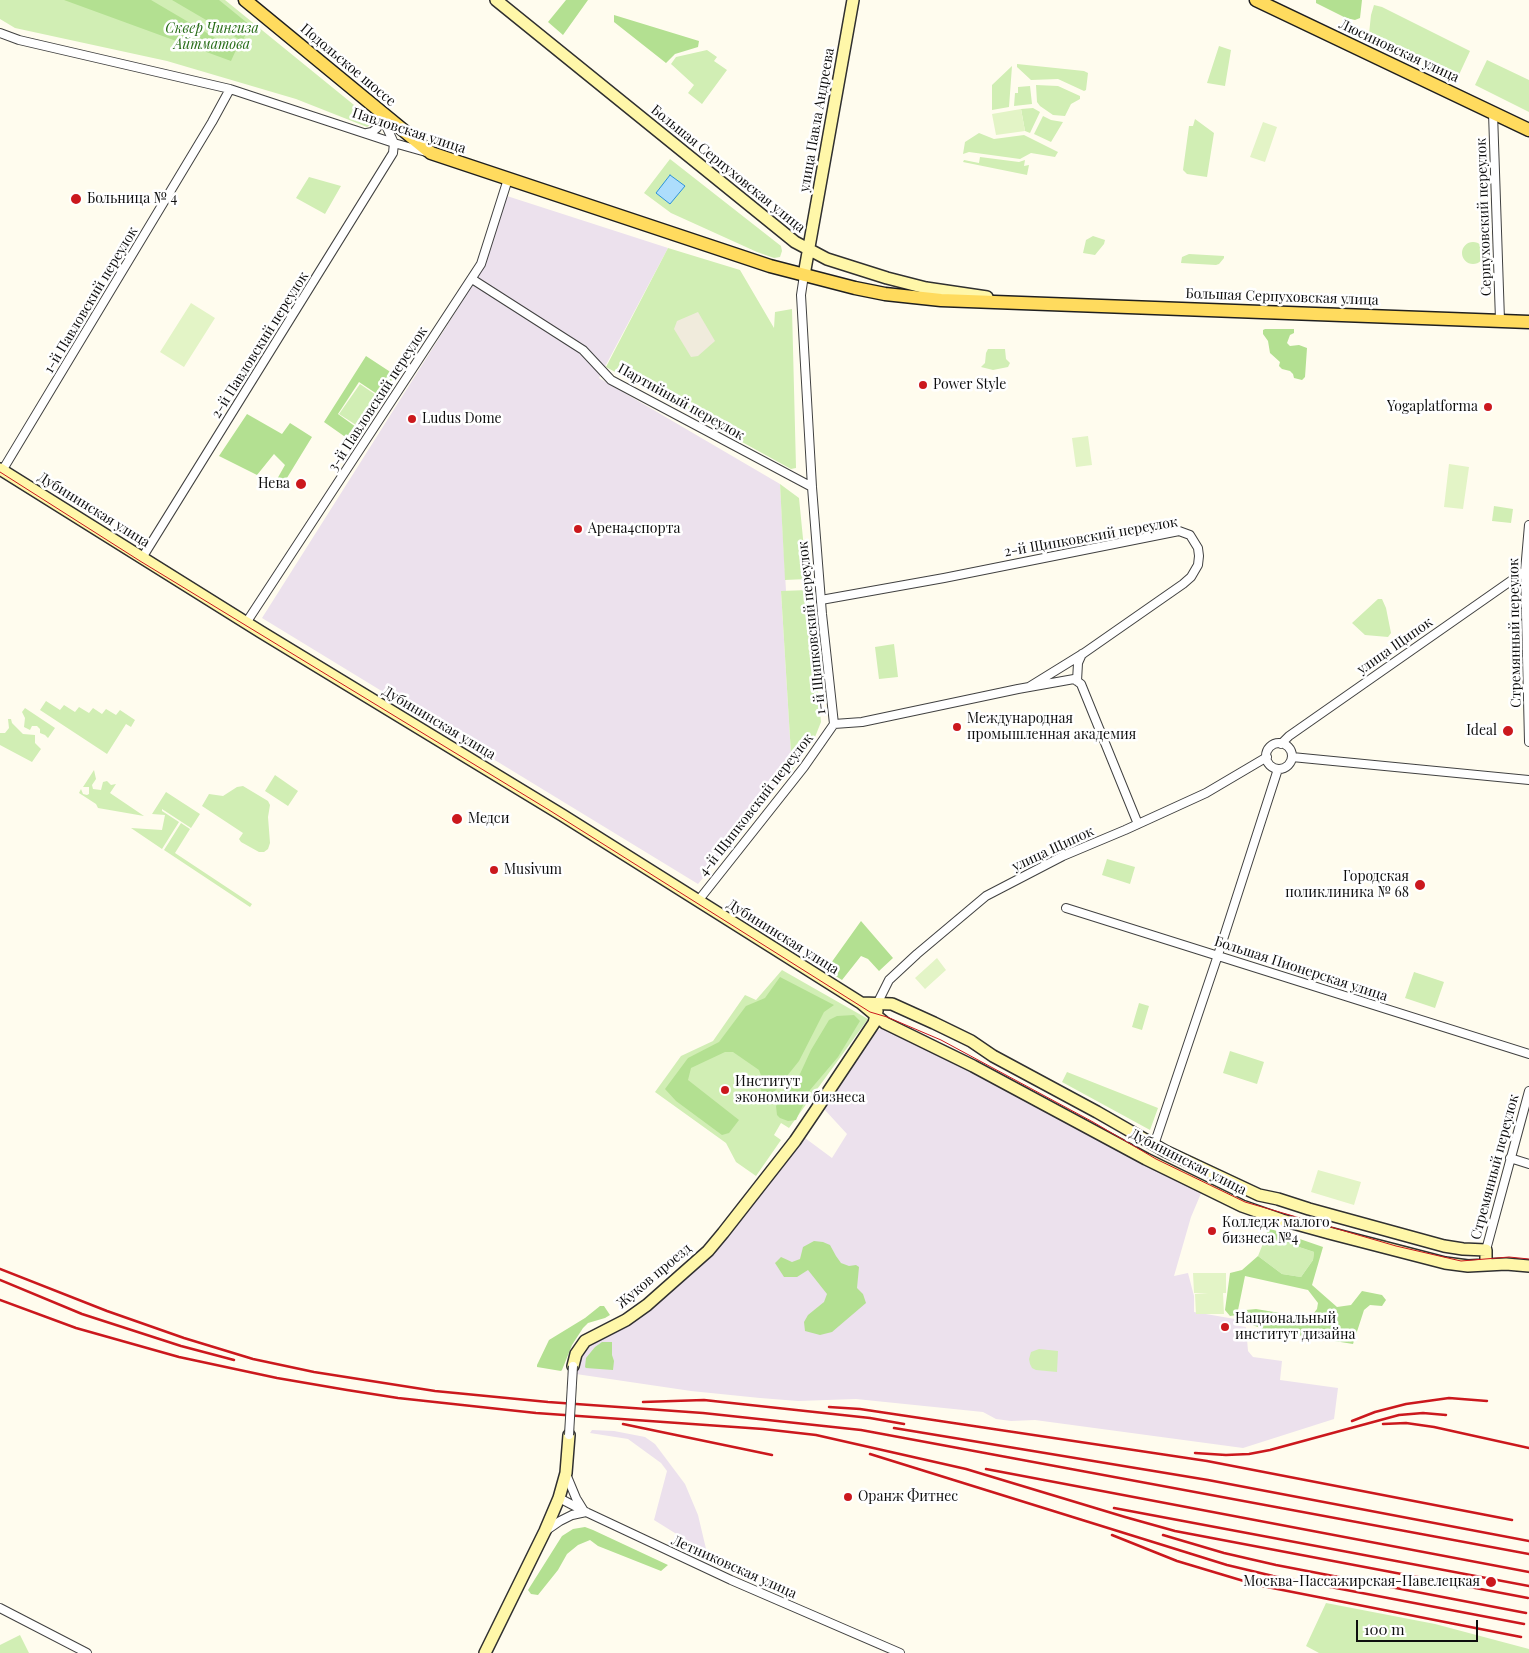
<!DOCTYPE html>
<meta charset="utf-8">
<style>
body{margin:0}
#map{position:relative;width:1529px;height:1653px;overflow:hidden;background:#fffcee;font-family:"Playfair Display",serif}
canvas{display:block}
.scale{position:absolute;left:1356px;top:1620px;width:122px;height:22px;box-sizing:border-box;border:2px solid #0e0e0e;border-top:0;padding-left:6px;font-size:15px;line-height:18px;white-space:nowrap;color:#0e0e0e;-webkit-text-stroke:4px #fff;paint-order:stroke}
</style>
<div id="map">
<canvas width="1529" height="1653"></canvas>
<div class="scale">100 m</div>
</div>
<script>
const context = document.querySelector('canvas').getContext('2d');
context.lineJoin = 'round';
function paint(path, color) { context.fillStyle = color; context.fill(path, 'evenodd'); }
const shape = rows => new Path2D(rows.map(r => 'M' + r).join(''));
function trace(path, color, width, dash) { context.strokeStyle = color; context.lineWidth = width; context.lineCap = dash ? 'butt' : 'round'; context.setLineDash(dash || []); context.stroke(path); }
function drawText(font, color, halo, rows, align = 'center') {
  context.font = font + ' "Playfair Display",serif'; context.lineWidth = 5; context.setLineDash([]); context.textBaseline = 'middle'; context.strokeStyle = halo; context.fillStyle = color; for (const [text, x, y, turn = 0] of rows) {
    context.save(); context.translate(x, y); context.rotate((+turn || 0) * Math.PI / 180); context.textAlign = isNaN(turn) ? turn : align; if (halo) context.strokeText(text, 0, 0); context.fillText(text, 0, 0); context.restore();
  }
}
const industrial = shape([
 [507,196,668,248,599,378,780,484,786,591,781,591,792,770,698,884,262,618,484,267],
 [881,1029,887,1030,1202,1191,1191,1217,1174,1276,1188,1273,1194,1296,1194,1312,1235,1319,1234,1325,1246,1327,1248,1351,1253,1357,1282,1361,1280,1380,1338,1388,1334,1419,1243,1448,1035,1420,1011,1421,996,1419,983,1412,856,1399,798,1401,760,1398,691,1391,576,1374,581,1358,590,1345,633,1323,654,1307,713,1255,805,1138,832,1158,847,1134,824,1109,877,1031],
 [592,1430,614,1431,645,1437,655,1444,685,1484,698,1515,707,1553,654,1520,667,1471,661,1463,628,1439,590,1433]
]);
const green = shape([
 [0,0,225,0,370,118,371,124,367,127,296,99,167,61,15,28,0,19],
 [1374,5,1382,7,1470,51,1457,79,1369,34,1371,15],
 [1219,46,1231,50,1225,86,1207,83],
 [707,50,717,57,714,61,727,70,702,104,688,93,694,85,671,64,676,57],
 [1487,60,1529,80,1529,112,1475,85],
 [1017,64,1084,71,1088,73,1086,90,1084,91,1058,79,1031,80,1017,67],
 [1012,66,1009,107,992,110,992,85],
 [1036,85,1058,86,1080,96,1080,99,1071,104,1065,116,1053,115,1040,106,1037,102],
 [1030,86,1032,104,1014,106,1015,93,1018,93,1018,87],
 [1033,108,1040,112,1030,133,1025,131,1021,109],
 [1043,116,1051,120,1063,122,1051,142,1034,134],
 [1195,119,1214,133,1207,177,1187,174,1183,170,1189,126,1193,126],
 [979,133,994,139,1024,135,1058,152,1055,157,1031,153,1020,159,969,152,963,154,965,142],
 [980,157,1019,162,1025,160,1024,166,1029,165,1027,175,963,162,964,160,979,163],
 [670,159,781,246,782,251,780,257,774,258,757,252,671,213,644,193],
 [309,177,341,186,325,214,296,198],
 [1093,236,1105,240,1104,244,1095,255,1083,253,1086,240],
 '1462 253a11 11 0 1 1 22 0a11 11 0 1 1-22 0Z',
 [668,248,740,270,774,328,775,312,792,309,796,468,791,469,606,367],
 [1189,254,1224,256,1224,258,1219,264,1216,265,1181,263,1182,257],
 [988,349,1005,349,1006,359,1010,363,1008,367,993,370,981,367,985,363,986,353],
 [360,384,376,395,356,425,339,414],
 [780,484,799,498,807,579,785,580],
 [1494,506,1513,509,1511,523,1492,521],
 [808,590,821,722,813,742,792,770,781,591],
 [1378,599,1382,599,1386,608,1391,633,1388,637,1365,635,1352,623],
 [894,644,898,677,879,679,875,647],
 [46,701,60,710,64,705,75,712,79,707,89,713,93,708,102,714,106,709,116,715,120,710,135,720,131,727,126,724,107,754,40,710],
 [25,708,55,728,48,738,45,735,40,733,40,729,37,726,32,726,30,730,24,727,25,718,22,712],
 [8,719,11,719,12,723,23,734,35,735,35,743,41,749,32,762,0,745,0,733,5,733,9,728],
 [94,770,96,779,92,785,93,789,101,790,103,782,107,781,111,785,116,784,110,793,144,816,98,808,96,804,79,793,81,789,83,794,87,795,89,794,89,787,83,787],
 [275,775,298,791,288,806,265,791],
 [243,786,268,801,270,805,268,817,270,843,268,849,264,852,259,852,241,842,239,839,243,833,202,806,209,794,223,796,237,787],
 [166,792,200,814,191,828,162,809,162,811,179,822,162,849,131,828,162,830,165,815,152,814],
 [181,823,190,829,175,853,252,904,250,907,164,850],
 [1107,859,1135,867,1130,884,1102,875],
 [782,970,868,1019,789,1128,781,1123,774,1135,781,1140,756,1176,736,1162,726,1143,655,1092,681,1056,713,1041,745,995,756,1000],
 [1414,972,1444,982,1435,1008,1405,998],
 [1139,1003,1149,1006,1142,1030,1132,1027],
 [1230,1051,1264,1062,1257,1084,1223,1073],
 [1067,1072,1158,1108,1150,1130,1062,1082],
 [1266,1236,1314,1252,1313,1260,1301,1277,1282,1274,1258,1256],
 [1039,1349,1058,1351,1057,1372,1036,1370,1032,1368,1030,1364,1029,1359,1031,1352],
 [1326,1603,1435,1624,1529,1649,1529,1653,1319,1653,1306,1646],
 [20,1635,29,1653,0,1653,0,1645]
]);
const forest = shape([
 [64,0,151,0,236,50,231,61],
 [172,0,219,0,251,26,242,41],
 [566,0,588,0,563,35,548,22],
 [1316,0,1362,0,1360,18,1355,20,1346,18,1316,3],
 [614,15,699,41,698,47,675,54,666,63,614,22],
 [1265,329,1294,329,1294,333,1290,335,1287,343,1290,346,1299,345,1307,348,1305,377,1302,380,1294,378,1293,374,1290,371,1282,369,1279,366,1280,362,1270,353,1268,341,1263,334,1263,330],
 [366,356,395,375,351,441,324,422],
 [359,382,377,394,356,427,338,414],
 [247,414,282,434,290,423,312,437,282,486,276,481,285,465,274,454,257,475,219,456],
 [861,921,893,958,879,971,868,959,861,956,842,980,826,970],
 [780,977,834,1005,824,1012,799,1061,775,1091,768,1096,764,1095,761,1092,762,1078,759,1070,733,1052,725,1052,691,1068,688,1080,739,1120,729,1133,722,1135,676,1101,665,1089,688,1058,719,1042,746,1006,765,998],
 [854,1015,860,1021,838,1057,810,1090,796,1120,788,1121,780,1118,777,1115,776,1106,778,1103,799,1076,811,1050,829,1020,837,1016],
 [1268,1228,1323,1247,1312,1285,1337,1307,1351,1305,1362,1291,1382,1295,1386,1300,1382,1306,1370,1305,1364,1310,1353,1344,1266,1330,1244,1322,1246,1310,1256,1309,1310,1318,1317,1309,1318,1303,1308,1290,1245,1276,1237,1315,1230,1316,1225,1310,1230,1273,1242,1270,1258,1256,1282,1274,1301,1277,1313,1260,1314,1252,1266,1236],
 [814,1241,823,1242,830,1245,836,1256,841,1263,849,1266,856,1265,859,1267,857,1288,863,1294,866,1303,832,1332,820,1335,805,1331,804,1322,808,1315,824,1302,827,1294,808,1270,797,1277,784,1277,775,1263,781,1257,792,1262,800,1259,803,1247],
 [600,1306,604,1306,610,1315,605,1318,588,1323,583,1328,572,1345,562,1370,561,1371,537,1367,537,1365,549,1340,585,1318],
 [602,1342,612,1342,612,1355,614,1361,613,1370,586,1368,585,1367,586,1358,595,1347],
 [585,1527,593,1530,668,1565,661,1571,598,1546,590,1540,578,1545,567,1554,558,1570,538,1595,531,1594,528,1590,562,1536,573,1529]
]);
const pitch = shape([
 [1021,109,1025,131,996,135,992,114],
 [1263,122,1277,127,1265,162,1250,157],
 [191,303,215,318,184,367,160,352],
 [1088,436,1092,465,1076,467,1072,438],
 [1449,464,1469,467,1463,509,1444,507],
 [937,958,946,970,925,989,915,978],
 [1318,1170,1361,1182,1354,1205,1311,1192],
 [1193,1273,1226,1273,1226,1293,1223,1293,1224,1314,1196,1314,1195,1294,1208,1293,1194,1293]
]);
const plaza = shape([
 [698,312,715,341,698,356,691,357,674,329,677,321]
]);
const water = shape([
 [670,175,685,186,670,204,656,193,670,175]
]);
const street = shape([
 [0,33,19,40,230,89,394,143,426,152],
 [1493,113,1500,320],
 [367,133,372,132,377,128,379,111],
 [804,275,801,295,812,487,822,614,834,724],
 [472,279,583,350,611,380,812,487],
 [2,471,212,122,230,89],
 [1529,525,1525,571,1529,742],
 [142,558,393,153,394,143,381,115],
 [821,600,944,578,1179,531,1190,535,1198,548,1199,556,1198,565,1191,577,1183,584,1084,653,1029,687],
 [246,623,481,264,508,179],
 [1077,681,1078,663,1082,654],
 [834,724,862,722,1018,689,1074,679,1081,684,1138,824],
 '1266 756a13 13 0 1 1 26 0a13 13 0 1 1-26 0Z',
 [1281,744,1289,736,1525,571],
 [1292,757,1529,780],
 [698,901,804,767,834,724],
 [1066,908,1529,1054],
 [878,1002,889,980,917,954,986,896,1063,856,1125,830,1206,793,1267,757],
 [1154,1145,1218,955,1278,769],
 [1510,1158,1529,1164],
 [1486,1250,1529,1091],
 [566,1474,576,1498,584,1511],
 [559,1498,586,1512,731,1580,900,1653],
 [547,1530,560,1521,572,1515,586,1512],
 [0,1608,87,1653]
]);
const secondary = shape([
 [496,0,795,242,827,259,887,278,926,288,987,297],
 [804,275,853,0],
 [0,469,261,632,562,815,861,1003,885,1023,973,1066,1146,1159,1242,1206,1282,1220,1329,1233,1445,1263,1468,1266,1506,1264,1529,1266],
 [861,1003,892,1004,934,1023,971,1041,993,1056,1097,1112,1165,1151,1259,1195,1278,1199,1309,1209,1444,1246,1463,1249,1486,1250,1486,1265],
 [573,1366,576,1354,585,1341,626,1320,647,1305,708,1251,723,1233,795,1141,816,1110,874,1023,877,1011],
 [485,1653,545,1531,559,1498,566,1473,569,1435]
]);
const primary = shape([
 [245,0,431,153,770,266,855,288,885,294,941,300,1529,322],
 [1256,0,1529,130]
]);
const tram = shape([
 [0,472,140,561,549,810,870,1012,887,1017,941,1040,1093,1122,1156,1159,1245,1202,1396,1246,1461,1261,1509,1257,1529,1259]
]);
const rail = shape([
 [0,1269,107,1311,184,1338,253,1359,314,1372,435,1391,548,1402,703,1413,861,1430,1529,1554],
 [0,1280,82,1314,181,1346,234,1360],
 [0,1300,76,1328,179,1357,277,1378,347,1390,398,1398,536,1413,763,1429,816,1435,966,1469,1125,1517,1175,1531,1528,1598],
 [643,1402,704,1400,870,1418,904,1424],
 [829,1407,860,1409,1207,1461,1512,1520],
 [1352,1421,1375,1412,1406,1404,1449,1398,1487,1401],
 [623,1424,772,1455],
 [1383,1424,1406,1423,1434,1427,1529,1448],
 [894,1428,1208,1480,1529,1541],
 [1195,1453,1226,1455,1249,1454,1270,1450,1399,1415,1423,1413,1446,1415],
 [870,1454,1227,1565,1273,1576,1524,1624],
 [986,1469,1529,1572],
 [1114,1508,1529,1586],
 [1112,1535,1177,1561,1257,1585,1521,1637],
 [1163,1535,1224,1553,1276,1565,1526,1613]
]);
const streetBridge = shape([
 [569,1435,573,1366]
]);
const markers = [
 [76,199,6,"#cb181d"],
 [923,385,5,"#cb181d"],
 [1488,407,5,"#cb181d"],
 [412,419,5,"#cb181d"],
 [301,484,6,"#cb181d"],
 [578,529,5,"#cb181d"],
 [957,727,5,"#cb181d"],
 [1508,731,6,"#cb181d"],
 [457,819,6,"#cb181d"],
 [494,870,5,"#cb181d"],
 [1420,885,6,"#cb181d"],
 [725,1090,5,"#cb181d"],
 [1212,1231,5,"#cb181d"],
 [1225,1327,5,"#cb181d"],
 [848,1497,5,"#cb181d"],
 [1491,1582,6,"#cb181d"]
];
const parkNames = [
 ["Сквер Чингиза",212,29],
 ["Айтматова",212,45]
];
const streetNames = [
 ["Люсиновская улица",1399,51,25],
 ["Подольское шоссе",348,65,40],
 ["улица Павла Андреева",817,120,-80],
 ["Павловская улица",409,131,18],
 ["Большая Серпуховская улица",728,169,39],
 ["Серпуховский переулок",1484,217,-92],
 ["Большая Серпуховская улица",1282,297,2],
 ["1-й Павловский переулок",91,300,-59],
 ["2-й Павловский переулок",260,345,-58],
 ["3-й Павловский переулок",378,399,-57],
 ["Партийный переулок",681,402,29],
 ["Дубининская улица",94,510,32],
 ["2-й Щипковский переулок",1091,537,-10],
 ["1-й Щипковский переулок",812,628,-96],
 ["Стремянный переулок",1515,633,-91],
 ["улица Щипок",1395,646,-35],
 ["Дубининская улица",439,723,31],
 ["4-й Щипковский переулок",756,805,-52],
 ["улица Щипок",1053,849,-25],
 ["Дубининская улица",783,937,32],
 ["Большая Пионерская улица",1301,969,18],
 ["Дубининская улица",1188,1162,27],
 ["Стремянный переулок",1495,1167,-75],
 ["Жуков проезд",654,1276,-40],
 ["Летниковская улица",734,1567,24]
];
const poiNames = [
 ["Больница № 4",87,199],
 ["Power Style",933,385],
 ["Yogaplatforma",1478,407,"right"],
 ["Ludus Dome",422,419],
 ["Нева",290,484,"right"],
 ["Арена4спорта",588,529],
 ["Международная",967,719],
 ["промышленная академия",967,735],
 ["Ideal",1497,731,"right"],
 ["Медси",468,819],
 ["Musivum",504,870],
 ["Городская",1409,877,"right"],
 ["поликлиника № 68",1409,893,"right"],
 ["Институт",735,1082],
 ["экономики бизнеса",735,1098],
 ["Колледж малого",1222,1223],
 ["бизнеса №4",1222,1239],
 ["Национальный",1235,1319],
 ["институт дизайна",1235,1335],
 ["Оранж Фитнес",858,1497],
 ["Москва-Пассажирская-Павелецкая",1480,1582,"right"]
];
paint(industrial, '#ece1ed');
paint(green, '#d1eeb4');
paint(forest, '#b3e091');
paint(pitch, '#e3f4c6');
paint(plaza, '#f0ebdc');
paint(water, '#adddfc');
trace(water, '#2d92da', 1);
trace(street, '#414141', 10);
trace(secondary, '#303030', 14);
trace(primary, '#1f1f1f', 15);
trace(street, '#fff', 8);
trace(secondary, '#fff7a9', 11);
trace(primary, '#ffdb5e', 12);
trace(tram, '#cb181d', 1);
trace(rail, '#cb181d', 2.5);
trace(streetBridge, '#414141', 10, []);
trace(streetBridge, '#fff', 8);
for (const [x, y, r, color] of markers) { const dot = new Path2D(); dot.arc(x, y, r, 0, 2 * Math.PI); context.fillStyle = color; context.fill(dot); trace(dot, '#fff', 2); }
drawText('italic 14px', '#276c17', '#fff', parkNames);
drawText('14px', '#0e0e0e', '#fff', streetNames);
drawText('14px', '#0e0e0e', '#fff', poiNames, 'left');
</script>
